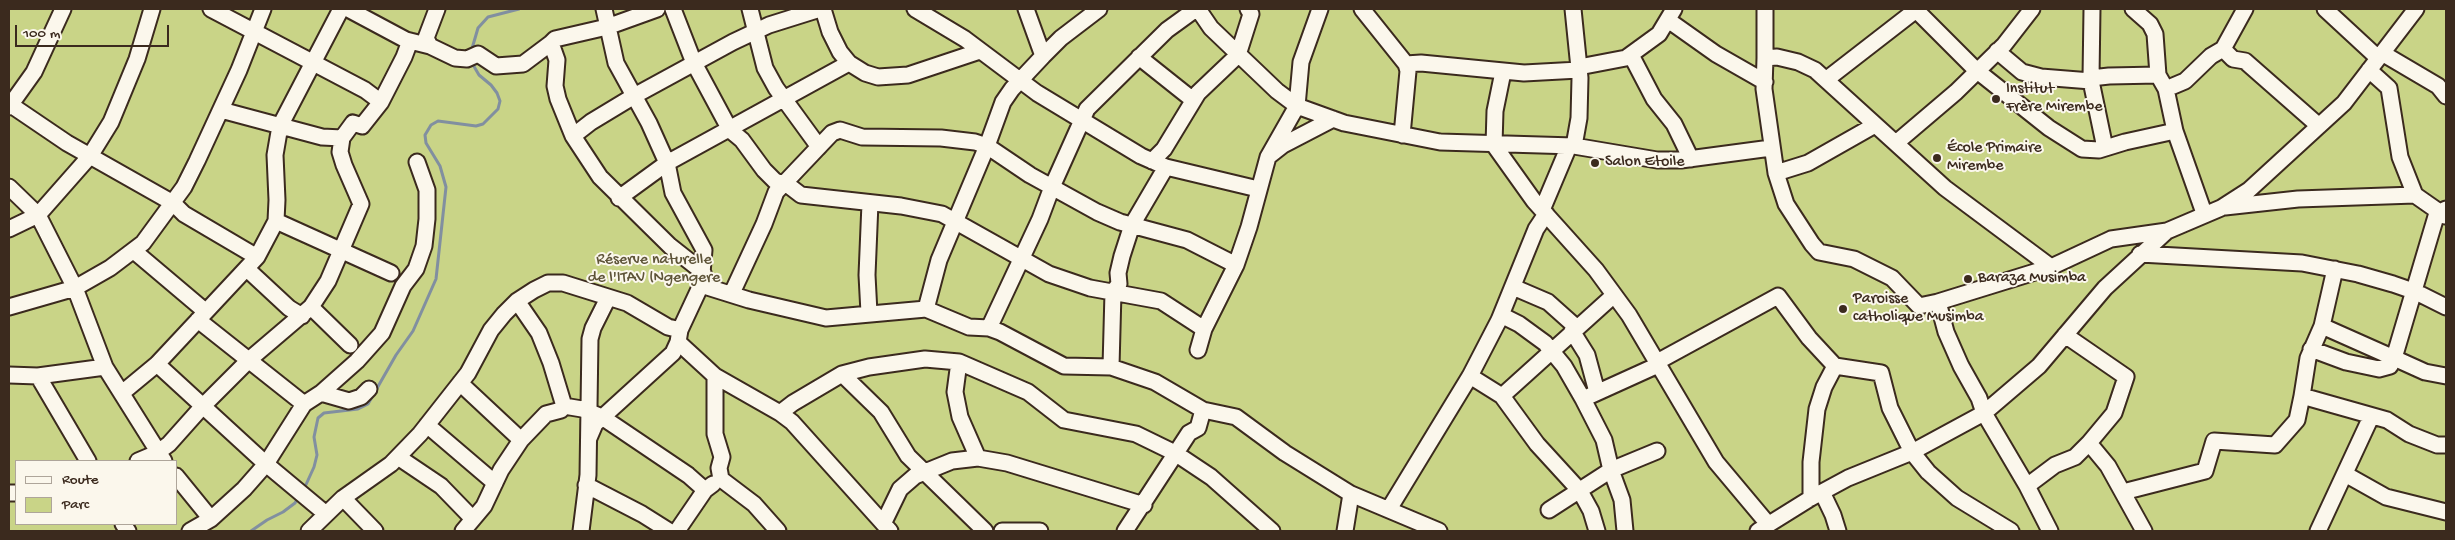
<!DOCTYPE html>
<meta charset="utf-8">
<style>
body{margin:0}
#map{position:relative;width:2455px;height:540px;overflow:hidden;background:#f0dfce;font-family:"Gochi Hand",sans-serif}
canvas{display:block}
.frame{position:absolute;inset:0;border:10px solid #3b2a1e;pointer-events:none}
.legend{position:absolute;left:15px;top:460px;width:162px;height:65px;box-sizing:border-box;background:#fbf7ec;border:1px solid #aea59a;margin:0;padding:6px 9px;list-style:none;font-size:15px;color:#3b2a1e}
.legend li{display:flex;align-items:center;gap:10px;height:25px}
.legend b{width:25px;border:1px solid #aea59a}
.scale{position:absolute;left:15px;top:25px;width:154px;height:22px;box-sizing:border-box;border:2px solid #3b2a1e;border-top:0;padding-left:6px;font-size:15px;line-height:18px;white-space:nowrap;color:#3b2a1e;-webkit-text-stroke:4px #fbf7ec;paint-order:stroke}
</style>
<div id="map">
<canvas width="2455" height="540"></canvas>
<div class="frame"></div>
<ul class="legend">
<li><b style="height:6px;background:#fbf7ec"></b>Route</li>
<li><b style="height:14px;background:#c9d487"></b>Parc</li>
</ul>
<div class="scale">100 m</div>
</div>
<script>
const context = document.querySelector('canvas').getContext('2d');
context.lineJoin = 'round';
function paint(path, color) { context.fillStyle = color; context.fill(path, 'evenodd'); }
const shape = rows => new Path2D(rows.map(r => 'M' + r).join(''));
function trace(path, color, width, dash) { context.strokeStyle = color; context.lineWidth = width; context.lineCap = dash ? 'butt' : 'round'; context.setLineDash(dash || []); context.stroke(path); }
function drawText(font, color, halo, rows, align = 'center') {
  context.font = font + ' "Gochi Hand",sans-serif'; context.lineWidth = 4; context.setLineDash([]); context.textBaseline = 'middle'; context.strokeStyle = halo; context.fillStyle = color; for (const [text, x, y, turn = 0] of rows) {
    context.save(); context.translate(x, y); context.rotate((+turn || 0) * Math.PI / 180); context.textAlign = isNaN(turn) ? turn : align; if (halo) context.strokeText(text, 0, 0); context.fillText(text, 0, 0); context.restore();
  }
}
const green = shape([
 [9,9,2446,9,2446,531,9,531],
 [16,461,176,461,176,524,16,524]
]);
const stream = shape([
 [471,52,478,28,488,17,519,9],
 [304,489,314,467,317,455,314,437,318,418,324,413,358,409,368,404,396,355,413,331,436,279,446,187,440,166,426,143,425,135,431,125,438,121,476,126,483,124,498,109,500,101,497,93,491,85,479,75,472,63],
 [251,531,267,520,283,512,295,503,299,496]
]);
const minor = shape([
 [211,9,365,90,381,102],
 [348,9,406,40,430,46,455,58,467,59,478,54,496,66,523,64,551,43],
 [657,9,607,27,555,39,551,43,557,60,555,86,558,99,573,136,600,177,670,246,703,272],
 [673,9,694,63,730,130,742,140,764,170,775,181,782,184],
 [750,9,765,68,776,88,819,147],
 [823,9,830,32,840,52,849,63,865,73,878,77,908,75,980,51],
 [915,9,965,39,1037,93,1141,156,1166,167,1258,189],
 [1026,9,1043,56],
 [1198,9,1211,28,1277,91,1297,106,1344,123,1440,142,1574,146,1657,160,1681,160,1771,148],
 [1362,9,1406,64,1408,71,1402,135],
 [1573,9,1580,78,1579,118,1574,146],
 [1765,9,1765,58,1777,57,1798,62,1815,70,1945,188,2051,267,2111,239,2167,231],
 [1915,9,1976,70,2049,128,2082,149,2099,150,2125,142,2175,131],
 [2133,9,2150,24,2155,34,2158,75,2166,89,2175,131,2204,213],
 [2325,9,2378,58],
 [1668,20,1716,54,1765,82],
 [430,46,426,38,437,9],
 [2223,49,2233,59,2245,61,2319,126],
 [1997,51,2022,72,2041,77,2091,81,2091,78,2109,76,2158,75],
 [2382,53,2438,86,2446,96],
 [1631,55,1654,99,1674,124,1691,159],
 [1139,57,1193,100],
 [1765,58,1764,89,1776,173,1786,204,1812,244,1819,252,1854,259,1892,278,1919,306,1938,302],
 [1406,64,1421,63,1524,73,1579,70],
 [1579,67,1626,58,1659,34,1674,9],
 [2369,70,2389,88,2400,157,2415,195,2445,216],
 [1503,72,1495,111,1494,145,1534,201,1596,270,1629,315,1716,462,1768,524],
 [2091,78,2092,9],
 [1827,79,1916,10],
 [2091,81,2105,148],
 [2166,89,2185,81,2211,56,2223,49,2245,9],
 [11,105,67,143,173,203,184,214,257,257],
 [9,107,34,72,63,9],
 [221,110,322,137,342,138],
 [573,136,591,122,634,96,733,42,769,25,820,9],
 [1896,143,1956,92,2004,45,2032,9],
 [1269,156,1283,145,1333,119],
 [1152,161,1164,149,1198,93,1238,55,1251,14,1248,9],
 [1776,173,1808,163,1875,125],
 [784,182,801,195,901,206,942,214,1049,274,1090,288,1161,301,1204,329],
 [9,187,38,215,75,288,105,367,164,461],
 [619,198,667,163,849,63],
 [2225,207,2298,199,2415,195],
 [1542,210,1569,146],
 [276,221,391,273],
 [9,229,38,215,90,156,111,122,137,59,152,9],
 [134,251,205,311],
 [2140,254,2302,263,2358,274,2393,284,2416,292,2446,307],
 [247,269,289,308,302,316],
 [2335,269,2322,326,2394,358,2437,213,2446,209],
 [701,285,749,300,826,318,926,309,969,327,989,328,1000,332,1064,366,1111,367,1155,382,1203,410,1236,417,1285,453,1351,494,1439,531],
 [1513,287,1548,302,1576,327],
 [732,293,764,224,776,192,832,133,840,130,862,137,941,138,975,142,987,146,1030,175,1097,212,1120,222,1187,240,1236,265],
 [517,301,539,333,551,363,564,406],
 [9,307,75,288,110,268,143,243,184,187,197,161,239,70,263,9],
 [311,307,350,345],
 [926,309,939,260,987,146,1003,102,1012,89,1043,56,1061,38,1099,9],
 [869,313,867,275,870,203],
 [1501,315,1519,324,1545,343,1564,366,1583,399,1604,440,1611,470,1622,500,1625,531],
 [198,320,304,404],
 [989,328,1040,219,1052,187,1087,109,1167,30,1196,9],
 [1572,331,1587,355,1597,392],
 [2065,335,2126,377,2114,413,2089,443],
 [678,342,715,376,780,413,792,422,890,531],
 [2311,349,2346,362,2379,369,2390,366,2394,358,2425,372,2446,376],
 [1198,350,1204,329,1236,265,1249,227,1268,157,1297,106,1301,62,1320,9],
 [959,362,955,392,960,417,978,458],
 [1657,362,1778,296,1809,338,1835,366,1881,373,1890,408,1912,452,1928,472,1957,498,2011,531],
 [157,364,266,464,326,514],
 [1111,367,1113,292,1119,284,1118,273,1122,256,1132,225,1166,167],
 [842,374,881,412,908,456,985,531],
 [9,375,38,376,105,367],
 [38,376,88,461],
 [715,376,715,434,722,457,719,468,721,479,754,504,778,531],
 [1470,376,1502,396,1537,444,1580,491,1591,511,1597,531],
 [460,383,521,440],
 [122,393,157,364,257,257,276,221,277,200,275,155,280,126,341,9],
 [321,393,349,401,361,397,369,389],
 [1502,396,1614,295],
 [2302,396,2308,358,2322,326],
 [1583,399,1658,365],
 [780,413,793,403,842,374,869,367,925,359,959,362,1028,392,1064,420,1136,434,1175,453,1211,477,1272,531],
 [427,425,495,483],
 [589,438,595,424,673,353,678,342,680,330,701,285,704,250,673,193,667,163,649,123,616,63,604,9],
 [398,457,441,486,473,519],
 [138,461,157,453,169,444,202,407,250,359,311,307,328,281,361,204,344,165,340,152,342,138,353,123,362,126,381,102,404,57,410,41],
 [2345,474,2386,497,2446,512],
 [176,476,211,519],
 [586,485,642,514,669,531],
 [2027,486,2055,465,2075,457,2089,443,2108,466,2144,531],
 [1822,492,1833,515,1838,531],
 [2123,492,2205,471,2214,441,2275,445,2297,420,2302,396,2387,420,2409,434,2437,445,2446,445],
 [9,493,16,493],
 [343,498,375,531],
 [1811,498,1811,462,1817,409,1824,387,1835,366],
 [1389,509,1470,376,1499,320,1536,229,1546,214],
 [1549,510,1611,470,1657,451],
 [884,522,900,489,915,476,952,461,978,458,1007,463,1144,505],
 [123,524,128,531],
 [190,531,211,519,244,489,266,464,304,404,321,393,357,361,382,333,403,286,416,269,424,246,427,219,427,190,417,162],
 [309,531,343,498,391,464,420,434,468,373,491,330,504,314,517,301,534,290,548,283,563,283,627,303,668,327,680,330],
 [463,531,484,506,501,470,521,440,546,414,561,410,564,406,582,409,602,417,688,475,705,490],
 [581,531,588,475,590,339,593,328,608,298],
 [677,531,705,490,713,484],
 [1002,531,1040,531],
 [1125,531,1189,433,1198,428,1203,410],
 [1345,531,1351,494],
 [1758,531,1811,498,1848,478,1912,452,1984,413,2039,366,2105,288,2167,231,2221,208,2249,190,2344,103,2416,9],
 [2050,531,2027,486,1984,413,1979,398,1961,366,1946,332,1938,302,2051,267],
 [2318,531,2371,417]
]);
const markers = [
 [1996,99,5,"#3b2a1e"],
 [1937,158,5,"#3b2a1e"],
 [1595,163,5,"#3b2a1e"],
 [1968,279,5,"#3b2a1e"],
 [1843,309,5,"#3b2a1e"]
];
const poiNames = [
 ["Institut",2006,90],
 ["Frère Mirembe",2006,108],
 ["École Primaire",1947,149],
 ["Mirembe",1947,167],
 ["Salon Etoile",1605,163],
 ["Baraza Musimba",1978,279],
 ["Paroisse",1853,300],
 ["catholique Musimba",1853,318]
];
const parkNames = [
 ["Réserve naturelle",654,261],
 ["de l'ITAV (Ngengere",654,279]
];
paint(green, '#c9d487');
trace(stream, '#818fa0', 3);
trace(minor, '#3b2a1e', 19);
trace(minor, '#fbf7ec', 15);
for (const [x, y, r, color] of markers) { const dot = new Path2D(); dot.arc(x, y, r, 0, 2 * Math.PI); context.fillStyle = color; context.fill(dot); trace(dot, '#fbf7ec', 2); }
drawText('16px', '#3b2a1e', '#fbf7ec', poiNames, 'left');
drawText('16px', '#5e5438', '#fbf7ec', parkNames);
</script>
